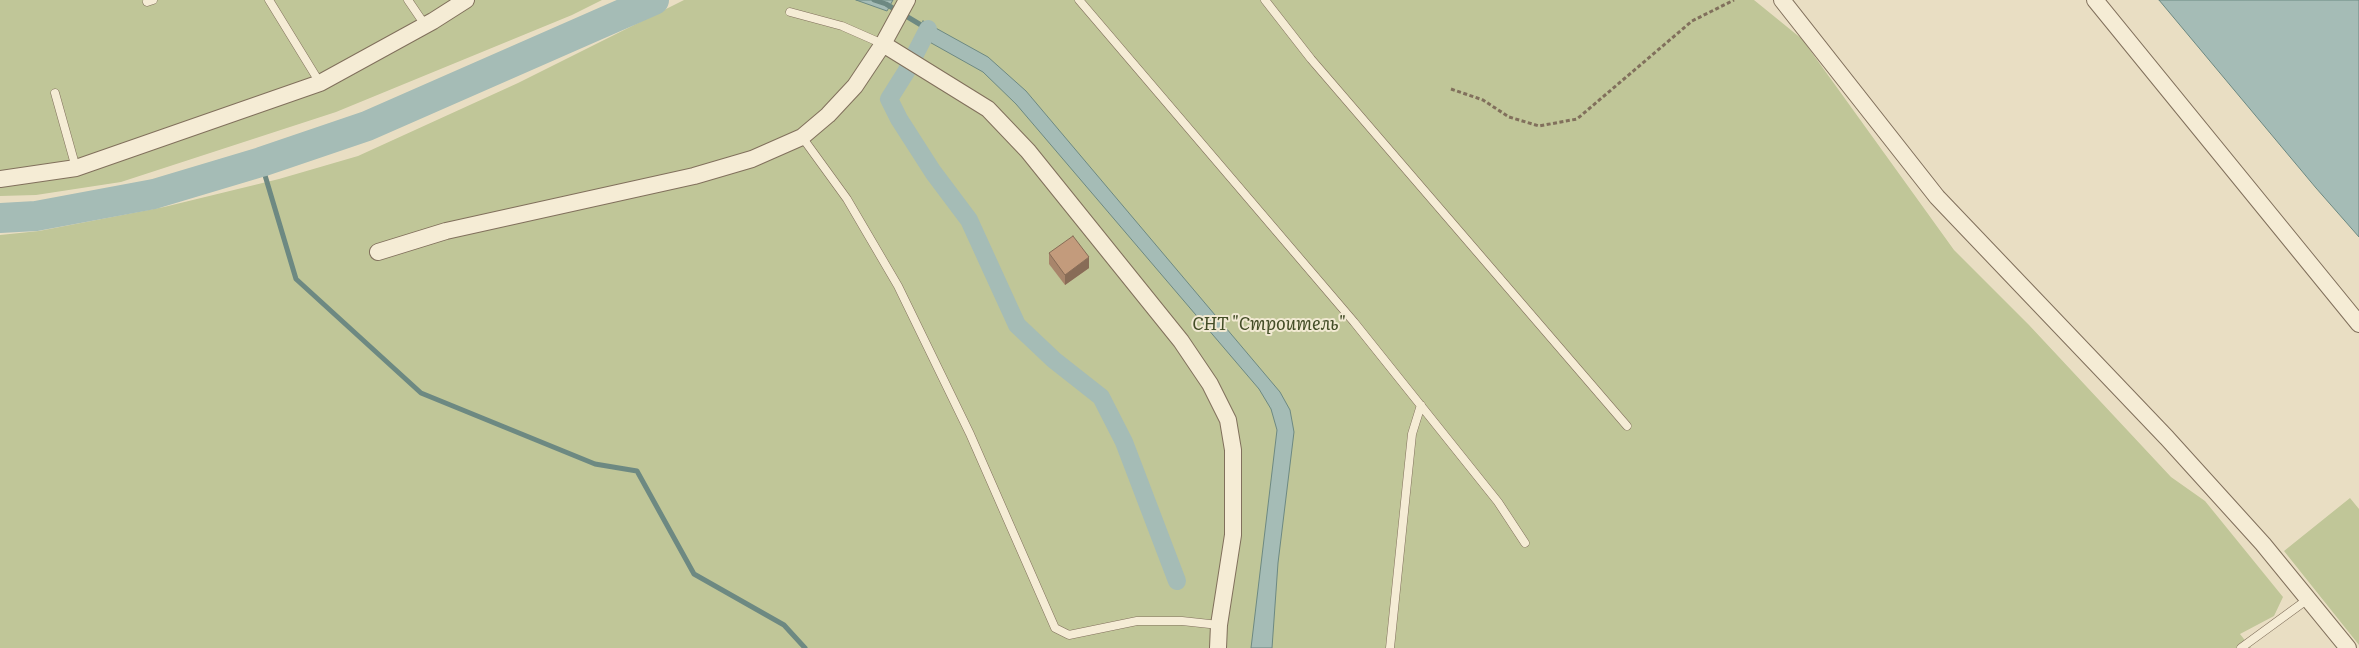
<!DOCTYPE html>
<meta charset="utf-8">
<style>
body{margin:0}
canvas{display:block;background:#e9dec3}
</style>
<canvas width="2359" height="648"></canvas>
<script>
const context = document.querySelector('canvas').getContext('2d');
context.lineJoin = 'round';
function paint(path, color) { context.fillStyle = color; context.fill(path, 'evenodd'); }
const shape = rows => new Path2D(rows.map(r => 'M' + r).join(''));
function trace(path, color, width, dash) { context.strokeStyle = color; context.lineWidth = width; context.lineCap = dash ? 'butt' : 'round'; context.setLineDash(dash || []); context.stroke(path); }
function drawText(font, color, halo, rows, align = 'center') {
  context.font = font + ' Literata,serif'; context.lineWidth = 4; context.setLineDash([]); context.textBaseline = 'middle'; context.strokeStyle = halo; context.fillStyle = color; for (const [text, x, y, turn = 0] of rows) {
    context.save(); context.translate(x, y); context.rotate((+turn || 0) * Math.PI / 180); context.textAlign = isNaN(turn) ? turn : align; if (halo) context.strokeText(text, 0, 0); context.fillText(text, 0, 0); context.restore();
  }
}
const green = shape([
 [0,0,602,0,572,15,336,112,121,182,36,195,0,196],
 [684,0,1754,0,1802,39,1954,250,2029,325,2171,477,2205,501,2283,597,2274,616,2240,634,2251,648,0,648,0,235,39,231,164,207,279,179,358,156,518,83],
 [2350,498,2359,509,2359,645,2284,551]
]);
const water = shape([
 [856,0,893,0,887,11,856,0],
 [2159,0,2359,0,2359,237,2316,188,2159,0],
 [923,21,988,57,1026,91,1280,392,1290,410,1294,432,1278,563,1272,648,1251,648,1277,430,1271,409,1259,389,1016,104,983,72,917,35,923,21]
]);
const stream = shape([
 [874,0,886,4,926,28],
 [261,162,296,279,421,393,595,464,637,471,694,574,784,625,805,648]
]);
const canal = shape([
 [928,29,906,72,889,99,899,119,933,172,969,220,1017,325,1054,360,1101,397,1124,442,1177,581]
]);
const river = shape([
 [0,218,36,216,154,194,261,162,367,126,654,0]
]);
const path = shape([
 [1451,89,1483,100,1509,117,1539,126,1577,119,1692,21,1734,0]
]);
const service = shape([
 [269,0,320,83],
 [408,0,425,25],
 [1079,0,1354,322,1498,502,1525,543],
 [1265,0,1311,59,1627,426],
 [147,2,153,0],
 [790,12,842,26,883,44],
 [55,93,76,168],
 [802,137,847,199,898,286,970,434,1055,628,1069,635,1137,621,1182,621,1219,625],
 [1390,648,1412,434,1421,405],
 [2241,648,2308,599]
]);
const minor = shape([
 [1782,0,1937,197,2167,438,2263,544,2348,648],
 [2095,0,2359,324],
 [883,44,988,109,1028,151,1181,341,1210,384,1228,420,1233,450,1233,535,1219,625,1218,648],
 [0,179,76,168,320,83,433,21,466,0],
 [378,252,446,231,694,176,752,159,802,137,828,115,855,86,883,44,907,0]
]);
const wall = shape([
 [1049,253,1089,268,1065,285,1049,264]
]);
const shadedWall = shape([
 [1089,257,1089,268,1065,285,1065,275]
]);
const building = shape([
 [1073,236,1089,257,1065,275,1049,253,1073,236]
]);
const parkNames = [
 ["СНТ \"Строитель\"",1269,325]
];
paint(green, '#c0c698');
paint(water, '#a5bcb6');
trace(water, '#6d8982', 1);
trace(stream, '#6d8982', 5);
trace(canal, '#a5bcb6', 18);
trace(river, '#a5bcb6', 30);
trace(service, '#81705c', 9);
trace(minor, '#81705c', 18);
trace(path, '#81705c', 3, [4, 2.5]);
trace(service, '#f5ecd5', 8);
trace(minor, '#f5ecd5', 16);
paint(wall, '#a8856b');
paint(shadedWall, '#886c57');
paint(building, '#c39b7c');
trace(building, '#886c57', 1);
drawText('italic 18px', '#434d27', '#f1e9d2', parkNames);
</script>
